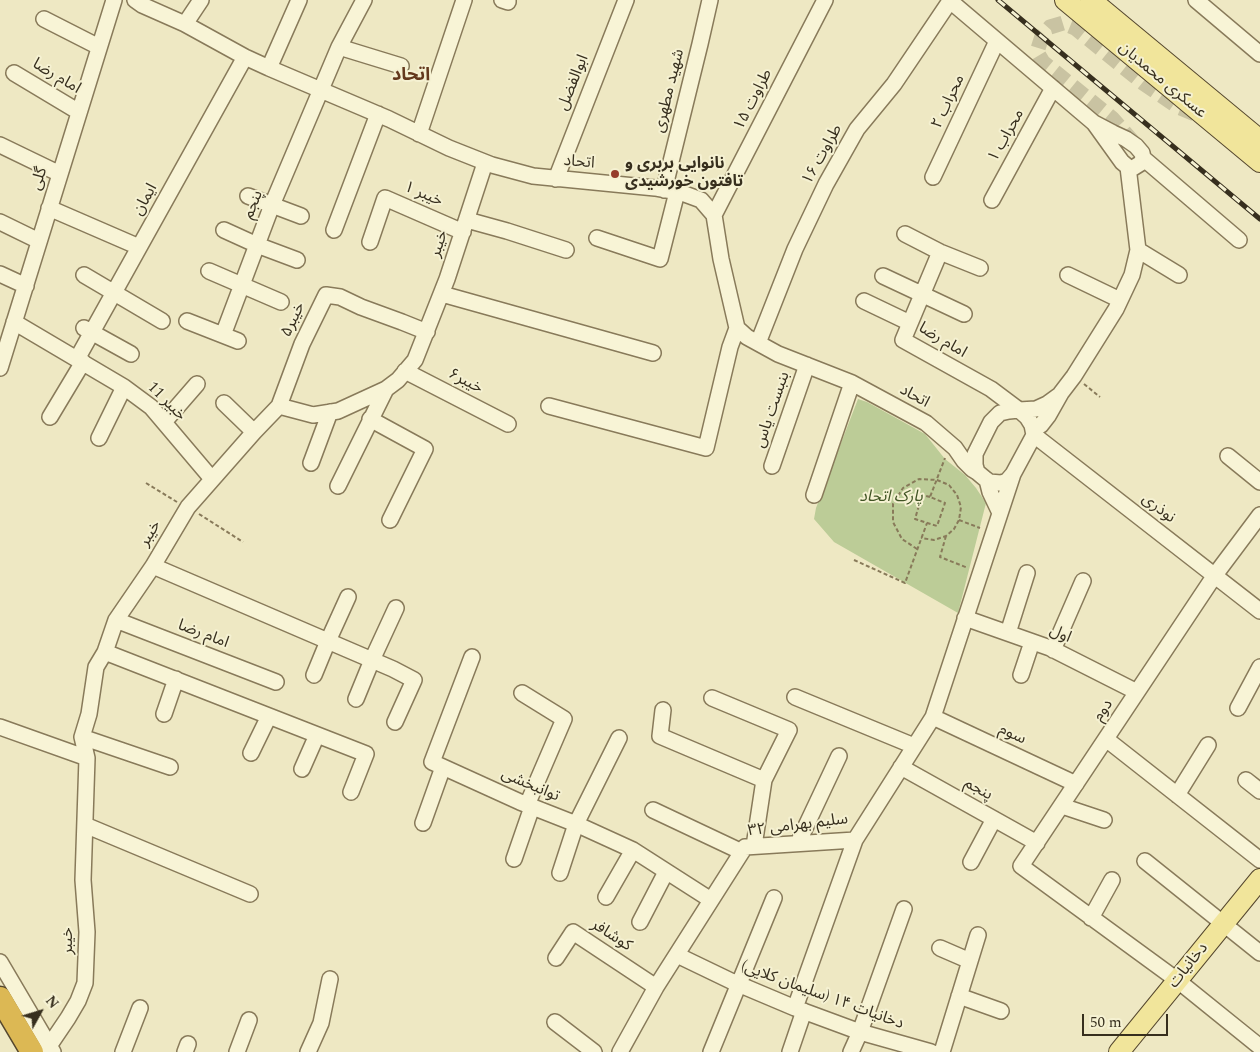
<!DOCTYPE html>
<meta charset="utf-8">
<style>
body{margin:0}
#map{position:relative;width:1260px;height:1052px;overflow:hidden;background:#eee8c3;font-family:Spectral,serif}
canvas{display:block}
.north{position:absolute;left:15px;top:987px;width:50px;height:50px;-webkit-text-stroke:4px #f5f1d2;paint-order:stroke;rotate:51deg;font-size:14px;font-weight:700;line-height:20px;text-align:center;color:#372f1e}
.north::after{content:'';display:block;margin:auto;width:18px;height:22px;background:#372f1e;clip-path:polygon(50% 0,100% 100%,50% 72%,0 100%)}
.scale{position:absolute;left:1082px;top:1014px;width:86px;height:22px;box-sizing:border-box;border:2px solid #372f1e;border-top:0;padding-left:6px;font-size:15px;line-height:18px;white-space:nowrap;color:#372f1e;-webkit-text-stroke:4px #f5f1d2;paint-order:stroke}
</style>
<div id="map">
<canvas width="1260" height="1052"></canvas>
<div class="north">N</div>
<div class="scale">50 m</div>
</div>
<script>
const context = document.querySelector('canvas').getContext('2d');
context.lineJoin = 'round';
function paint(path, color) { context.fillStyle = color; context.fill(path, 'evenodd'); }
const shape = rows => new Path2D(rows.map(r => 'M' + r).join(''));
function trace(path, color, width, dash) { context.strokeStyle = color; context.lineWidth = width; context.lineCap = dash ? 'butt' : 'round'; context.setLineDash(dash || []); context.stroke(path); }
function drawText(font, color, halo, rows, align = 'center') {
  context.font = font + ' Spectral,"Noto Sans Arabic",serif'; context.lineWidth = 4; context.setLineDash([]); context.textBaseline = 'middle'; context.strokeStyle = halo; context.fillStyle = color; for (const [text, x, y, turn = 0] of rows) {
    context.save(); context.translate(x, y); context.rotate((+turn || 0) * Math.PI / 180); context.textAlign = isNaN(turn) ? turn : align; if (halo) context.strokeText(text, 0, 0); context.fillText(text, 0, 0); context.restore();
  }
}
const green = shape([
 [858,399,867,402,925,434,945,459,965,475,976,488,986,503,958,613,834,542,814,519,816,508]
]);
const minorTunnel = shape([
 [1134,143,1112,118,1043,62,1037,52,1042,36,1050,27,1063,23,1075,28,1143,83,1178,107,1197,115]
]);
const path = shape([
 [1084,384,1100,397],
 [146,483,177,502],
 [930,497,922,495,915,519,937,526,945,503,930,497,945,458],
 [199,514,243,542],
 [959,520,980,528],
 [946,536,940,557,968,568],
 [917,549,902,539,893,522,893,504,903,488,919,479,937,480,949,485,957,495,961,507,959,520,954,529,946,536,934,540,921,538],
 [854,560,905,583,927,523]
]);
const minor = shape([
 [135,0,142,5,185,24,245,57,269,68,389,119,449,148,492,165,533,176,655,188,682,193,701,200,714,215,721,259,737,328,747,337,778,354,852,383,926,423,955,448,964,461,972,469,977,472],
 [502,0,508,2,508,0],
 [949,0,1094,123,1113,133,1126,139,1136,146,1142,153,1143,158,1141,163,1133,168,1128,167,1122,162,1094,123],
 [1196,0,1260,54],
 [44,19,99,47],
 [185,24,201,0],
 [339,47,401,66],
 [269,68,299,0],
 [14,73,79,112],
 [419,134,464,0],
 [0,145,60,174],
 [1143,158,1239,240],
 [933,177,997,41],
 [556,179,626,0],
 [664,190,700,44,710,0],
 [248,196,301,216],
 [992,200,1053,88],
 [49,208,139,247],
 [714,215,825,0],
 [467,220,507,231,566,250],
 [0,222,39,241],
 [224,230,257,245,297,260],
 [334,230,378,114],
 [905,234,940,252,980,268],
 [597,238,660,259,677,192],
 [370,242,385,198,463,232],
 [1138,250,1179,275],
 [940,252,903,340,991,389,1019,410,1036,409,1047,404,1058,396],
 [209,271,281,302],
 [0,274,26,286],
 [84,275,162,321],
 [1068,275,1120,300],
 [883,276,964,314],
 [442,294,653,353],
 [864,301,910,323],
 [187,321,238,341],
 [14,322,124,387,151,407,212,479],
 [84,328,131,354],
 [223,335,272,205,339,47,364,0],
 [758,343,795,249,826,184,857,129,894,84,950,1],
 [77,359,245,57],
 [0,368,114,0],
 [405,371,508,424],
 [224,403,254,432],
 [279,406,302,344,326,295,340,297,361,307,402,322,427,332],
 [549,406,706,448,730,347,737,328],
 [1019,410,1027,417,1032,425,1034,435,1013,474,1007,481,1001,483,989,482,977,472,975,465,975,454,991,422,1000,413,1009,411,1019,410],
 [50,417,83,362],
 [370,419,425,449,390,520],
 [164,422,197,384],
 [1033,430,1041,425,1048,416,1061,393,1074,376,1116,309,1132,275,1138,250,1128,167],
 [1034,435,1260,611],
 [99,438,124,387],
 [1228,456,1260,482],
 [311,463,330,412],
 [772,466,807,365],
 [987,480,990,492,1000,513],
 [338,486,386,389],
 [814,495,852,383],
 [1260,515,1215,575,1021,866,1177,980,1260,1047],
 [153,566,372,660,393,669,414,680,395,722],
 [965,618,1050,648,1137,692],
 [116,620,276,682],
 [1008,633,1027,573],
 [1053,650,1083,581],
 [105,652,366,754,351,792],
 [472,657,432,762,520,802,576,824,633,850,711,900],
 [314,675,328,641,348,597],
 [1021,675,1032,642],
 [522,693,564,719,527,805],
 [795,697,914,746],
 [712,698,789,730,764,780,754,846],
 [356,699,372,660,396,608],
 [1238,708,1260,667],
 [663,710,660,736,764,780],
 [164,714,176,679],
 [933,717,1076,784],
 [0,727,87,758],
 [82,737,170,767],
 [1106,739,1260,860],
 [251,753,269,716],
 [901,767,1037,843],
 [302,769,317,735],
 [1246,780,1260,791],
 [1177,795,1208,745],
 [1062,806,1104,820],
 [653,810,742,852],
 [423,823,443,767],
 [85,825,250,894],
 [798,843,839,756],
 [514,859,532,807],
 [1145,861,1260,953],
 [971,862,994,819],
 [560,873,576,824,619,738],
 [606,897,633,850],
 [1091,918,1112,880],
 [640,922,666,872],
 [940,948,970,961],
 [677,955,731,981,795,1008,860,1032,931,1052],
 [556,958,573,932,656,987],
 [0,962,53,1052],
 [959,996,1001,1011],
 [795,1008,855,840],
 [555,1022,594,1052],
 [45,1052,68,1018,78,1001,85,983,87,932,83,880,87,758,82,737,89,714,96,667,105,652,116,620,153,566,188,507,254,432,279,406,313,415,338,411,386,389,398,380,415,360,447,279,485,163],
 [123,1052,140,1008],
 [185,1052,188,1044],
 [237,1052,249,1020],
 [308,1052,321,1023,330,979],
 [620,1052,656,987,745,847,855,840,933,717,1013,474],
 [711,1052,774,898],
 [790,1052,804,1011],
 [851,1052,860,1032,904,909],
 [942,1052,978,935]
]);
const major = shape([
 [1065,0,1260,162],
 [1091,0,1260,140],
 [1119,1052,1260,879]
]);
const highway = shape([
 [0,998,32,1052]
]);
const rail = shape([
 [998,0,1260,219]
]);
const markers = [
 [615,174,5,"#963c2a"]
];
const streetNames = [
 ["امام رضا",56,77,31],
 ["عسکری محمدیان",1162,81,40],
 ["ابوالفضل",574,83,-68],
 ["شهید مطهری",670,91,-76],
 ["طراوت ۱۵",754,100,-63],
 ["محراب ۲",949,102,-65],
 ["محراب ۱",1007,136,-61],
 ["طراوت ۱۶",823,155,-61],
 ["اتحاد",579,163,5],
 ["گلی",40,179,-73],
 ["خیبر ۱",423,195,23],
 ["ایمان",146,200,-61],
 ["پنجم",254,205,-68],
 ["خیبر",440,244,-72],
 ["خیبر۵",294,320,-65],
 ["امام رضا",942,341,31],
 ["خیبر۶",465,382,27],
 ["اتحاد",914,397,29],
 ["خبیر 11",166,402,45],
 ["بنبست یاس",773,410,-71],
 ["نوذری",1158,509,38],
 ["خیبر",151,534,-59],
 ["امام رضا",203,635,21],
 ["اول",1060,635,24],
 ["دوم",1104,711,-56],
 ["سوم",1012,735,25],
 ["توانبخشی",530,786,23],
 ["پنجم",978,790,29],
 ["سلیم بهرامی ۳۲",798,826,-7],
 ["کوشافر",611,936,33],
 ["خیبر",69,941,-90],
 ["دخانیات",1189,966,-51],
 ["دخانیات ۱۴ (سلیمان کلایی)",822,996,20]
];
const poiNames = [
 ["نانوایی بربری و",625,165],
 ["تافتون خورشیدی",625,183]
];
const parkNames = [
 ["پارک اتحاد",891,498]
];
const neighbourhoodNames = [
 ["اتحاد",411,76]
];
paint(green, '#bccc97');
trace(minorTunnel, '#c9c3a2', 15, [15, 8]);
trace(minor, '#887a5a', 18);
trace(major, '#55472e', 22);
trace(highway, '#55472e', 25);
trace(path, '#887a5a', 2, [4, 2.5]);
trace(minor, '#f8f4d6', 15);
trace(major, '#f1e59b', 20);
trace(highway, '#dcb854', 22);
trace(rail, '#372f1e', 5);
trace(rail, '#f5f1d2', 3, [9]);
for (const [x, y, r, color] of markers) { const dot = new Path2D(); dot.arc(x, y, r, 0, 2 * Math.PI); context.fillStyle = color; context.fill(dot); trace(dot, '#f5f1d2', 2); }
drawText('16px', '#372f1e', '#f5f1d2', streetNames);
drawText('bold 16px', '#372f1e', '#f5f1d2', poiNames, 'left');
drawText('italic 16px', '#405424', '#f5f1d2', parkNames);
drawText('bold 18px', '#64391d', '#f5f1d2', neighbourhoodNames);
</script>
